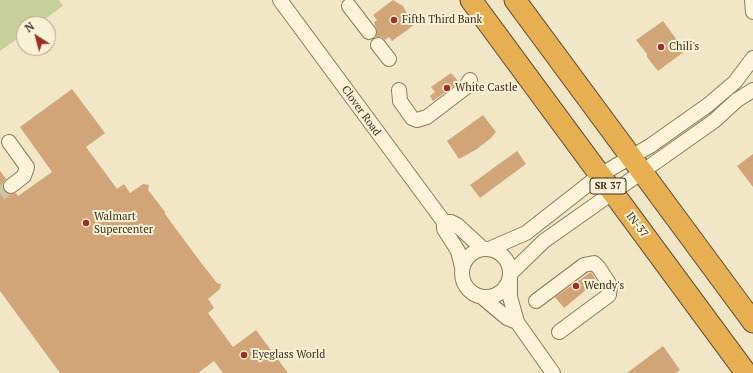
<!DOCTYPE html>
<style>
body{margin:0}
#map{position:relative;width:753px;height:373px;overflow:hidden;background:#f1e7c6;font-family:"PT Serif",serif}
canvas{display:block}
.north{position:absolute;left:16px;top:16px;width:40px;height:40px;box-sizing:border-box;background:#f8f1d6;border:1px solid #ada48d;border-radius:50%;rotate:324deg;font-size:11px;font-weight:700;line-height:16px;text-align:center;color:#3d301f}
.north::after{content:'';display:block;margin:auto;width:14px;height:18px;background:#a12e26;clip-path:polygon(50% 0,100% 100%,50% 72%,0 100%)}
</style>
<div id="map">
<canvas width="753" height="373"></canvas>
<div class="north">N</div>
</div>
<script>
const context = document.querySelector('canvas').getContext('2d');
context.lineJoin = 'round';
function paint(path, color) { context.fillStyle = color; context.fill(path, 'evenodd'); }
const shape = rows => new Path2D(rows.map(r => 'M' + r).join(''));
function trace(path, color, width, dash) { context.strokeStyle = color; context.lineWidth = width; context.lineCap = dash ? 'butt' : 'round'; context.setLineDash(dash || []); context.stroke(path); }
function drawText(font, color, halo, rows, align = 'center') {
  context.font = font + ' "PT Serif",serif'; context.lineWidth = 4; context.setLineDash([]); context.textBaseline = 'middle'; context.strokeStyle = halo; context.fillStyle = color; for (const [text, x, y, turn = 0] of rows) {
    context.save(); context.translate(x, y); context.rotate((+turn || 0) * Math.PI / 180); context.textAlign = isNaN(turn) ? turn : align; if (halo) context.strokeText(text, 0, 0); context.fillText(text, 0, 0); context.restore();
  }
}
const green = shape([
 [0,0,59,0,63,6,38,24,24,24,24,34,0,51]
]);
const building = shape([
 [393,0,403,6,414,25,392,41,389,37,385,40,381,37,376,37,377,31,374,22,377,20,373,15],
 [663,21,685,51,658,71,647,57,647,54,636,40],
 [451,73,459,82,433,101,430,96,435,92,431,87],
 [72,89,105,133,86,147,117,189,124,184,130,193,143,184,149,185,148,190,165,212,165,214,199,260,217,283,221,284,220,289,208,299,214,308,208,313,233,347,256,330,288,373,223,373,214,361,198,373,60,373,0,291,0,171,6,179,3,183,4,191,8,194,16,193,18,196,52,172,20,127],
 [483,115,496,132,491,138,477,149,459,159,447,141],
 [517,151,526,164,480,198,470,185],
 [753,154,753,187,737,166],
 [591,272,597,281,564,308,555,297],
 [663,346,680,370,676,373,627,373]
]);
const minorTunnel = shape([
 [0,194,11,186]
]);
const minor = shape([
 [280,0,444,222,444,229,458,251,462,267],
 [752,0,753,12],
 [349,6,369,32],
 [378,45,389,59],
 [399,90,400,101,412,118,417,120,427,117,465,88,470,80],
 [9,142,27,167,24,176,11,186],
 [444,222,451,222,457,225,483,249],
 '462 273a24 24 0 1 1 48 0a24 24 0 1 1-48 0Z',
 [489,249,526,233,600,175,650,146,708,105,735,82,753,58],
 [510,274,544,241,714,121,737,100,753,90],
 [510,278,510,297,517,322,553,373],
 [482,297,507,318,517,322],
 [536,301,584,265,594,263,599,268,610,285,609,295,559,332]
]);
const highway = shape([
 [471,0,746,373],
 [515,0,753,322]
]);
const markers = [
 [394,20,4,"#a12e26"],
 [661,47,4,"#a12e26"],
 [447,88,4,"#a12e26"],
 [86,223,4,"#a12e26"],
 [576,286,4,"#a12e26"],
 [244,355,4,"#a12e26"]
];
const shields = [
 [608,186,36]
];
const shieldNames = [
 ["SR 37",608,186]
];
const poiNames = [
 ["Fifth Third Bank",402,20],
 ["Chili's",669,47],
 ["White Castle",455,88],
 ["Walmart",94,217],
 ["Supercenter",94,230],
 ["Wendy's",584,286],
 ["Eyeglass World",252,355]
];
const streetNames = [
 ["Clover Road",361,111,54],
 ["IN-37",637,225,53]
];
paint(green, '#c6d098');
paint(building, '#d2a579');
trace(minorTunnel, '#cdc2a5', 14, [14, 7]);
trace(minor, '#8e7a5a', 16);
trace(highway, '#5c472e', 23);
trace(minor, '#fbf4da', 14);
trace(highway, '#e5af52', 21);
for (const [x, y, r, color] of markers) { const dot = new Path2D(); dot.arc(x, y, r, 0, 2 * Math.PI); context.fillStyle = color; context.fill(dot); trace(dot, '#f8f1d6', 1.5); }
for (const [x, y, w] of shields) { const box = new Path2D(); box.roundRect(x - w / 2, y - 8, w, 16, 3); context.fillStyle = '#f8f1d6'; context.fill(box); trace(box, '#3d301f', 1); }
drawText('bold 10px', '#3d301f', null, shieldNames);
drawText('11px', '#3d301f', '#f8f1d6', poiNames, 'left');
drawText('11px', '#3d301f', '#f8f1d6', streetNames);
</script>
